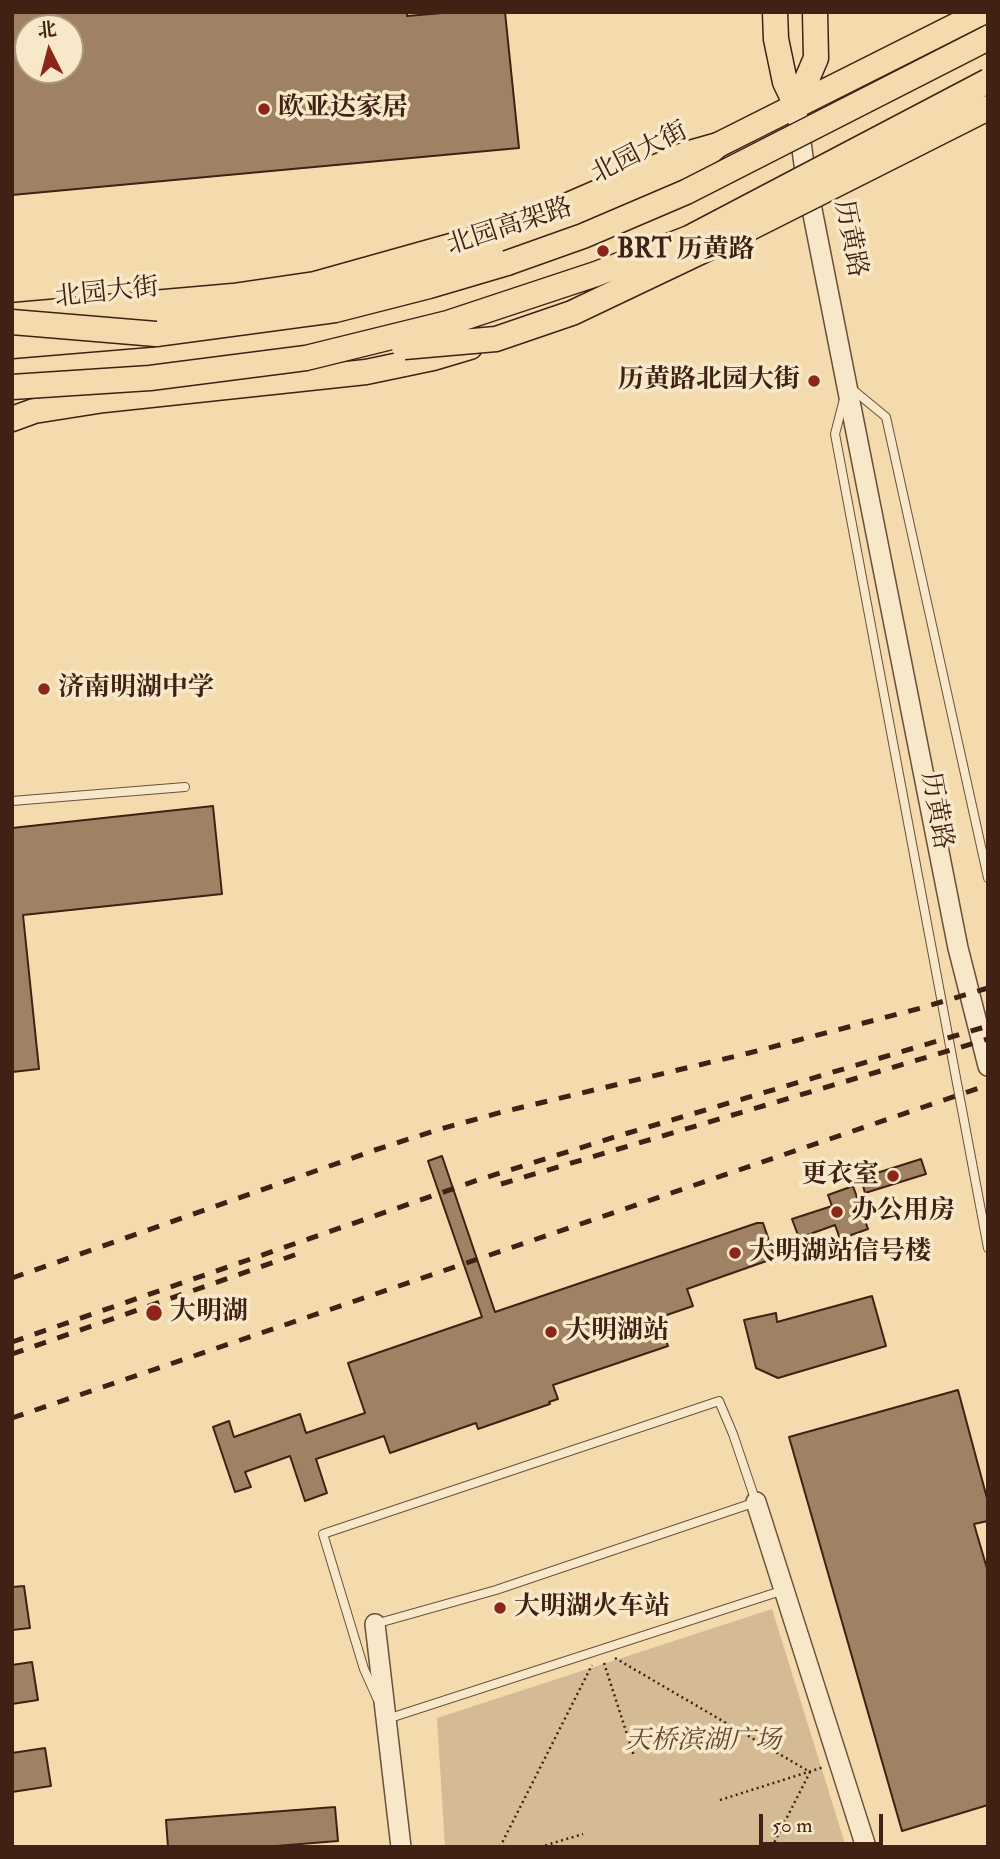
<!DOCTYPE html>
<meta charset="utf-8">
<style>
body{margin:0}
#map{position:relative;width:1000px;height:1859px;overflow:hidden;background:#f4dbad;font-family:"IM FELL Double Pica","Noto Serif SC",serif}
canvas{display:block}
.frame{position:absolute;inset:0;border:14px solid #402113;pointer-events:none}
.north{position:absolute;left:14px;top:14px;width:70px;height:70px;box-sizing:border-box;background:#f8e8ca;border:2px solid #ae9881;border-radius:50%;rotate:354deg;font-size:19px;font-weight:700;line-height:28px;text-align:center;color:#402113}
.north::after{content:'';display:block;margin:auto;width:24px;height:32px;background:#8f2418;clip-path:polygon(50% 0,100% 100%,50% 72%,0 100%)}
.scale{position:absolute;left:759px;top:1814px;width:124px;height:32px;box-sizing:border-box;border:4px solid #402113;border-top:0;padding-left:9px;font-size:21px;line-height:24px;white-space:nowrap;color:#402113;-webkit-text-stroke:5px #f8e8ca;paint-order:stroke}
</style>
<div id="map">
<canvas width="1000" height="1859"></canvas>
<div class="frame"></div>
<div class="north">北</div>
<div class="scale">50 m</div>
</div>
<script>
const context = document.querySelector('canvas').getContext('2d');
context.lineJoin = 'round';
function paint(path, color) { context.fillStyle = color; context.fill(path, 'evenodd'); }
const shape = rows => new Path2D(rows.map(r => 'M' + r).join(''));
function trace(path, color, width, dash) { context.strokeStyle = color; context.lineWidth = width; context.lineCap = dash ? 'butt' : 'round'; context.setLineDash(dash || []); context.stroke(path); }
function drawText(font, color, halo, rows, align = 'center') {
  context.font = font + ' "IM FELL Double Pica","Noto Serif SC",serif'; context.lineWidth = 7; context.setLineDash([]); context.textBaseline = 'middle'; context.strokeStyle = halo; context.fillStyle = color; for (const [text, x, y, turn = 0] of rows) {
    context.save(); context.translate(x, y); context.rotate((+turn || 0) * Math.PI / 180); context.textAlign = isNaN(turn) ? turn : align; if (halo) context.strokeText(text, 0, 0); context.fillText(text, 0, 0); context.restore();
  }
}
const green = shape([
 [772,1609,846,1847,445,1847,437,1718]
]);
const building = shape([
 [12,12,407,12,407,16,454,12,505,12,519,148,12,195,12,12],
 [28,28,70,28,70,70,28,70,28,28],
 [213,806,222,894,23,915,39,1069,12,1072,12,828,213,806],
 [442,1156,495,1312,757,1223,763,1223,775,1258,687,1289,693,1306,658,1318,668,1346,553,1385,558,1399,549,1402,550,1404,478,1429,476,1423,390,1453,384,1436,316,1459,327,1493,305,1501,290,1456,245,1472,251,1487,235,1492,213,1427,229,1421,234,1437,300,1414,306,1433,365,1413,348,1363,482,1317,428,1161,442,1156],
 [921,1159,926,1174,865,1193,861,1178,921,1159],
 [853,1186,868,1229,840,1239,835,1225,799,1238,792,1219,832,1206,828,1195,853,1186],
 [872,1296,886,1346,778,1378,756,1368,744,1320,776,1313,777,1322,872,1296],
 [958,1390,988,1502,988,1521,974,1524,988,1572,988,1805,902,1831,789,1437,958,1390],
 [24,1586,30,1628,12,1630,12,1587,24,1586],
 [32,1662,38,1700,12,1704,12,1665,32,1662],
 [45,1748,51,1786,12,1792,12,1753,45,1748],
 [335,1807,338,1841,264,1847,168,1847,166,1820,335,1807]
]);
const path = shape([
 [615,1658,810,1772,772,1847],
 [604,1663,634,1756],
 [720,1800,824,1767],
 [500,1847,592,1665],
 [540,1847,583,1834]
]);
const service = shape([
 [852,389,886,417,988,878],
 [844,399,835,434,988,1248],
 [12,801,185,787],
 [375,1624,496,1590,756,1502,733,1434,719,1401,323,1534,364,1669,377,1698],
 [387,1719,784,1590]
]);
const tertiary = shape([
 [796,105,806,179,958,948,988,1066],
 [756,1502,866,1847],
 [375,1624,401,1847]
]);
const primary = shape([
 [775,12,776,39,785,82,796,105],
 [796,105,816,58,815,12],
 [107,324,240,310,324,296,499,248,558,227,694,165,718,145,983,12]
]);
const trunk = shape([
 [16,315,233,296,315,284,465,242,543,216,686,154,718,145],
 [12,346,156,334,335,310,429,286,507,263],
 [12,419,34,411,104,400,366,372,433,358,470,347]
]);
const rail = shape([
 [501,1184,988,1039],
 [12,1278,375,1150,437,1130,502,1112,749,1053,921,1008,988,988],
 [12,1342,478,1180,618,1136,988,1026],
 [12,1354,303,1252],
 [12,1418,988,1085]
]);
const trunkBridge = shape([
 [507,263,583,236,686,192,988,38],
 [12,322,156,334],
 [404,347,496,339,572,313,738,234,988,108],
 [12,387,150,378,306,358,448,323,596,274,689,238,988,81]
]);
const markers = [
 [264,109,7,"#8f2418"],
 [603,251,7,"#8f2418"],
 [814,381,7,"#8f2418"],
 [44,689,7,"#8f2418"],
 [893,1176,7,"#8f2418"],
 [837,1212,7,"#8f2418"],
 [735,1253,7,"#8f2418"],
 [154,1313,9,"#8f2418"],
 [551,1332,7,"#8f2418"],
 [500,1608,7,"#8f2418"]
];
const poiNames = [
 ["欧亚达家居",278,109],
 ["BRT 历黄路",617,251],
 ["历黄路北园大街",800,381,"right"],
 ["济南明湖中学",58,689],
 ["更衣室",879,1176,"right"],
 ["办公用房",851,1212],
 ["大明湖站信号楼",749,1253],
 ["大明湖",170,1313],
 ["大明湖站",565,1332],
 ["大明湖火车站",514,1608]
];
const streetNames = [
 ["北园大街",640,154,-27],
 ["北园高架路",510,228,-18],
 ["历黄路",849,239,79],
 ["北园大街",107,294,-6],
 ["历黄路",935,811,80]
];
const parkNames = [
 ["天桥滨湖广场",703,1742]
];
paint(green, '#d5bb93');
paint(building, '#9e8263');
trace(building, '#402113', 2);
trace(service, '#6d503a', 10);
trace(tertiary, '#6d503a', 22);
trace(primary, '#402113', 27);
trace(trunk, '#402113', 27);
trace(path, '#402113', 2.5, [2, 3.5]);
trace(service, '#f8e8ca', 8);
trace(tertiary, '#f8e8ca', 19);
trace(primary, '#f4dbad', 24);
trace(trunk, '#f4dbad', 24);
trace(rail, '#402113', 5, [12, 12]);
trace(trunkBridge, '#402113', 27, []);
trace(trunkBridge, '#f4dbad', 24);
for (const [x, y, r, color] of markers) { const dot = new Path2D(); dot.arc(x, y, r, 0, 2 * Math.PI); context.fillStyle = color; context.fill(dot); trace(dot, '#f8e8ca', 2.5); }
drawText('bold 26px', '#402113', '#f8e8ca', poiNames, 'left');
drawText('26px', '#402113', '#f8e8ca', streetNames);
drawText('italic 26px', '#654833', '#f8e8ca', parkNames);
</script>
